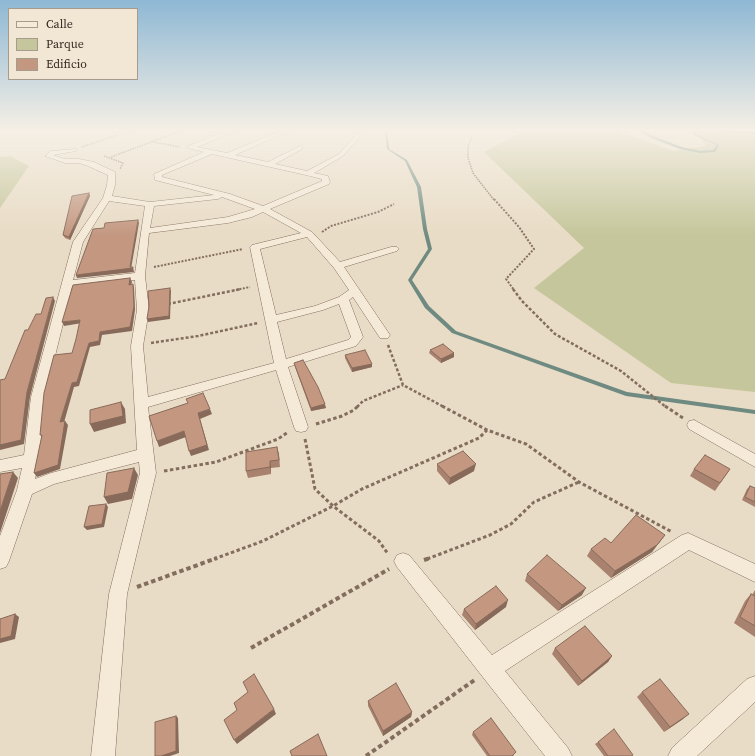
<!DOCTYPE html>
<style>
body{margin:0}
#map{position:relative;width:755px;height:756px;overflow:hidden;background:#e9dcc6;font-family:"Source Serif 4",serif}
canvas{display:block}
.legend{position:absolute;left:8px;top:8px;width:130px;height:72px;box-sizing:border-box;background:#f2e7d5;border:1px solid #a69b8d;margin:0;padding:5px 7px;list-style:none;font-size:12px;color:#342820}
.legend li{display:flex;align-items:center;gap:8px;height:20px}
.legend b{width:20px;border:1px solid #a69b8d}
</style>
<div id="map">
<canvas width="755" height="756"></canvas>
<ul class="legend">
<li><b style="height:5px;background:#f5ead8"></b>Calle</li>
<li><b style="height:11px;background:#c5c69b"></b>Parque</li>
<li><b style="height:11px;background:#c39780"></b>Edificio</li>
</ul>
</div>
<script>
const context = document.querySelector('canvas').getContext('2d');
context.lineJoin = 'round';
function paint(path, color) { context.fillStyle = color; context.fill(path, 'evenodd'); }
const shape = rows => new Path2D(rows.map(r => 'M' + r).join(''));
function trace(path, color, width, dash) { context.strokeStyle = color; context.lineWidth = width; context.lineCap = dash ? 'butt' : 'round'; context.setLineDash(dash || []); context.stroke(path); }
const green = shape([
 [526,130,617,130,673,151,706,146,694,130,732,130,747,133,755,131,755,392,671,383,534,288,584,248,484,152],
 [10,156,29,166,0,208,0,157]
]);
const stream = shape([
 [385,130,387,130,389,149,407,160,421,187,427,229,432,249,412,280,429,306,456,331,627,392,755,410,755,414,626,396,452,333,425,308,408,280,428,249,423,229,417,187,405,161,387,149,385,130],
 [638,130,641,130,653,136,682,147,700,151,713,150,717,145,694,135,693,130,695,130,696,134,719,145,715,152,700,153,680,149,651,138,638,130],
 [717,130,755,132,755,134,718,131,717,130]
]);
const pathFar4 = shape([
 [472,137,468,146,468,158,473,173,494,200],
 [153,142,180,147],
 [82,147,117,135],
 [104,156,123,163,120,169],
 [112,159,111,157,183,130]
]);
const pathFar3 = shape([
 [494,199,519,227,534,249,506,279,514,290],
 [322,232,331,226,378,212,394,204],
 [154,267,243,249],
 [236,290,250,287]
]);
const pathFar2 = shape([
 [513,289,522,301,555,334,621,371,666,407],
 [168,304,241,289],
 [151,343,198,336,258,323],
 [388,345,403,385,444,407],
 [357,407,363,401,403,385]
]);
const pathFar1 = shape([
 [442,406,487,430,526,444,579,482,672,532],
 [665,406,683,418],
 [316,424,342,416,354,410,358,406],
 [305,439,315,489,333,506,379,541,388,554],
 [164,471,216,462,278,439,288,432],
 [214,559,263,541,333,506,362,489,479,438,487,430],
 [427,559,490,535,511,524,534,502,579,482]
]);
const path = shape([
 [424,560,430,558],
 [137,587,217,558],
 [251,648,389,569],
 [366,756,476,679]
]);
const minor = shape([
 [135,130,127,134,124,132,126,130,135,130],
 [230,130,239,130,197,147,227,153,283,130,291,130,235,155,268,162,300,146,302,147,302,149,275,164,307,171,339,154,360,130,366,130,343,156,314,173,328,176,330,182,329,184,270,209,312,232,340,262,391,247,397,247,399,249,397,251,344,267,390,335,388,338,380,338,353,297,349,300,363,337,356,346,288,367,308,427,306,431,301,432,296,431,294,427,276,370,148,407,156,473,127,594,115,756,91,756,109,594,140,473,139,462,54,484,32,494,9,561,6,567,0,569,0,536,17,490,22,468,0,472,0,460,24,455,31,397,73,242,103,198,107,185,108,175,88,166,79,163,65,163,45,156,51,151,76,149,76,151,53,155,65,159,79,159,94,162,115,172,115,185,112,196,150,202,214,195,155,180,154,174,204,152,188,148,188,146,230,130],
 [212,154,306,175,322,179,322,181,263,206,230,194,162,177,162,175,212,154],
 [222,197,255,209,228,217,150,228,154,206,218,199,222,197],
 [109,201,145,206,135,273,73,280,83,242,109,201],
 [263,212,301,233,252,245,250,247,274,363,148,397,143,346,149,310,145,276,149,233,228,223,252,217,263,212],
 [307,237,334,268,349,290,339,297,315,306,276,315,260,249,307,237],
 [135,280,137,310,131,346,137,450,51,473,35,479,39,460,45,397,72,287,135,280],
 [339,304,351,337,348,340,286,359,277,322,323,310,339,304],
 [694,420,755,454,755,467,689,429,687,425,689,421,694,420],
 [688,533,755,564,755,582,689,550,505,671,568,748,572,756,545,756,482,676,397,567,394,561,397,555,403,553,409,555,492,655,682,535,688,533],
 [755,676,755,702,697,756,668,756,672,748,747,679,755,676]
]);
const wall = shape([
 [89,193,90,196,70,240,65,238,63,235],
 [430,350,454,353,454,357,441,363,429,353],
 [345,355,372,364,372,367,352,372,345,358],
 [294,363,326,408,311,411,295,367],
 [277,447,280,467,271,468,271,474,248,478,246,471],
 [437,464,474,471,449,485,437,471],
 [694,469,730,469,715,491,690,476],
 [750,486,755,488,755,507,742,500,747,489],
 [665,535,652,552,611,578,587,556,591,549,611,543],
 [527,574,582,595,558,611,525,581],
 [755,590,755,637,734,623,745,601,751,594,752,595],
 [506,607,475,630,462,615,464,609],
 [555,648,612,656,608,662,578,686,552,654],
 [642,692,683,719,664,732,637,697],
 [368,701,412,712,411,717,383,736,368,706],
 [473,732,514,755,513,756,487,756,472,735],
 [598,742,631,756,604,756,595,744]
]);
const shadedWall = shape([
 [89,193,90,196,70,240,69,237],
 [138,220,139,223,131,269,133,267,134,272,77,278,76,275,130,267],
 [130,278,132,282,130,288,129,285],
 [133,284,134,288,135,310,132,331,102,335,100,345,90,347,79,386,74,387,63,426,60,422,72,383,89,343,100,332],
 [170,288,171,291,170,319,148,322,147,319],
 [53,297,55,301,30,397,24,444,0,450,0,445,27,392],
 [80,320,82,323,64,326,62,322],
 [454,353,454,357,441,363,441,359],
 [372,364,372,367,352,372,352,368],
 [121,402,125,409,126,423,94,432,90,424],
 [325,404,326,408,311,411,311,408],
 [210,409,212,414,200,419,209,450,191,456,189,451,198,413],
 [65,421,68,425,60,469,37,477,34,473],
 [184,431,186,437,159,447,157,441],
 [277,447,279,454,280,467,279,460],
 [270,461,271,468,271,474,270,467],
 [476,464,474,471,449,485,450,478],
 [134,468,138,475,132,499,108,504,104,497],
 [13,472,18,478,0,533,0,511],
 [106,504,108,507,104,527,87,530,84,527],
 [665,535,652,552,611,578,615,571],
 [586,588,582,595,558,611,562,605],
 [508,600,506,607,475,630,476,624],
 [15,614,19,617,15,639,0,643,0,639],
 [612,656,608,662,578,686,582,681],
 [274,709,276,714,237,744,234,740],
 [412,712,411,717,383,736,383,731],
 [689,714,683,719,664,732,670,727],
 [176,716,178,718,179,753,170,756,161,756]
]);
const building = shape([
 [89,193,69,237,63,235,72,196,89,193],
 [138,220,130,267,133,267,133,268,76,275,93,229,104,228,105,223,138,220],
 [130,278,129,285,133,284,134,306,130,327,100,332,99,341,89,343,77,382,72,383,60,422,65,421,58,465,34,473,42,435,40,435,44,393,54,355,72,353,76,339,80,320,62,322,73,285,130,278],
 [170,288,169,316,147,319,149,306,148,291,170,288],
 [53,297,27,392,21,440,0,445,0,380,5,379,25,330,28,330,36,314,41,314,46,298,53,297],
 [443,344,454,353,441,359,430,350,443,344],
 [365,350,372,364,352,368,345,355,365,350],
 [303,360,318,387,325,404,311,408,294,363,303,360],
 [203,393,210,409,198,413,207,445,189,451,184,431,157,441,149,416,188,403,186,399,203,393],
 [121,402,123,416,90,424,90,410,121,402],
 [277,447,279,460,270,461,270,467,246,471,246,452,277,447],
 [463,451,476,464,450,478,437,464,463,451],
 [705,455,730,469,720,483,694,469,705,455],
 [134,468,128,492,104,497,107,473,134,468],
 [13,472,0,511,0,474,13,472],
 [750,486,755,488,755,502,745,497,750,486],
 [106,504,102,524,84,527,89,506,106,504],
 [636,515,665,535,657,545,615,571,591,549,605,538,611,543,636,515],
 [547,555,586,588,562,605,527,574,547,555],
 [496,586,508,600,476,624,464,609,496,586],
 [751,594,755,596,755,626,740,617,751,594],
 [15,614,11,636,0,639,0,619,15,614],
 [585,626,612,656,582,681,555,648,585,626],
 [254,674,274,709,234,740,224,720,237,710,234,703,248,692,243,682,254,674],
 [660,679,689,714,670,727,642,692,660,679],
 [396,683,412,712,383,731,368,701,396,683],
 [176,716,176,751,161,756,155,756,155,722,176,716],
 [491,718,516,752,512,756,490,756,473,732,491,718],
 [614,729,633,755,631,756,608,756,598,742,614,729],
 [318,734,327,756,292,756,290,751,318,734]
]);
paint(green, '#c5c69b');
paint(stream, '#6f8b81');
trace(minor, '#836e5e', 1);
trace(pathFar4, '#836e5e', 1.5, [1.5, 1]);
trace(pathFar3, '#836e5e', 2, [2, 1.5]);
trace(pathFar2, '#836e5e', 2.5, [3, 2]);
trace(pathFar1, '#836e5e', 3, [3.5, 2.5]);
trace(path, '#836e5e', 4, [4.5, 3]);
paint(minor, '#f5ead8');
paint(wall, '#a8826e');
paint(shadedWall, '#886a5a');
paint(building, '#c39780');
trace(building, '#886a5a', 1);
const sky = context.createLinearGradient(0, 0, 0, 236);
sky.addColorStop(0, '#8eb8d4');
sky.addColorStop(0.55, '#f5efe5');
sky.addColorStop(1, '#f5efe500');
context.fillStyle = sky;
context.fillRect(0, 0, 755, 236);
</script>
